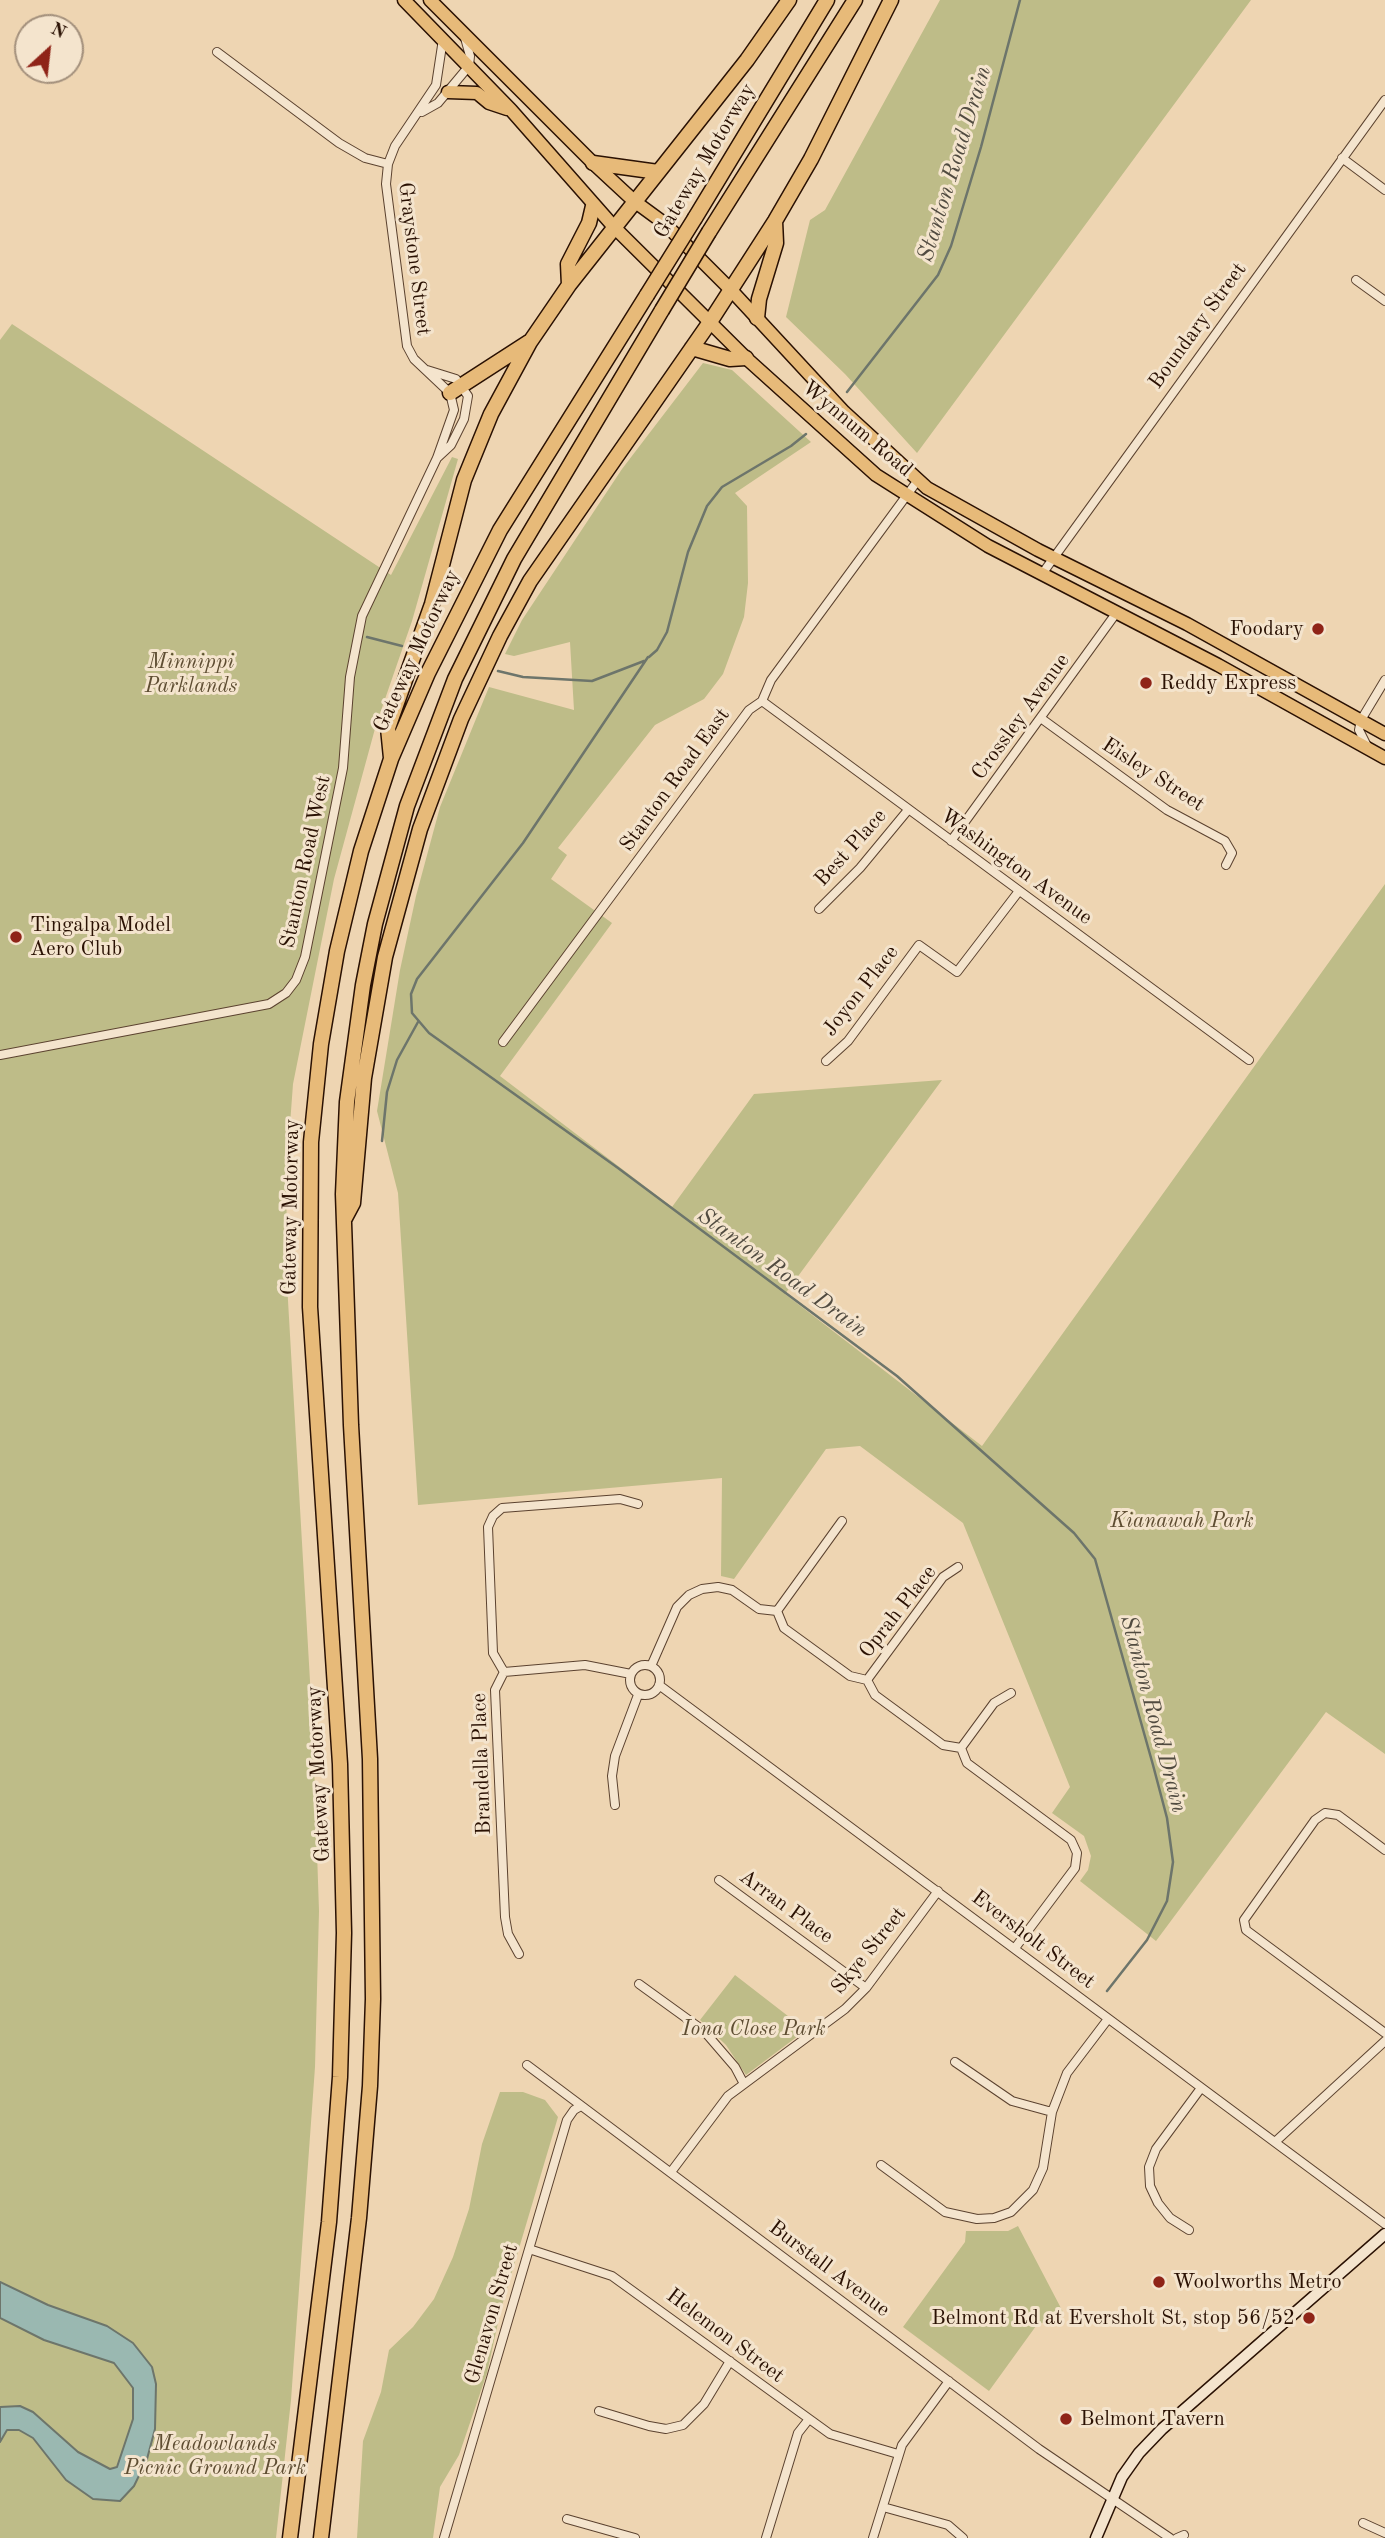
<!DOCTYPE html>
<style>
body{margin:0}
#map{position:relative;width:1385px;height:2538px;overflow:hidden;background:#eed5b2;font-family:"Old Standard TT",serif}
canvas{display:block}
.north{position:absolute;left:14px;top:14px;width:70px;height:70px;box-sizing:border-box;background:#f4e4cd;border:2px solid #a3907c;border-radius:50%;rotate:27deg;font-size:19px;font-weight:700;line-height:28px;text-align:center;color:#2a1103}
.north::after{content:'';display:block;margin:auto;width:24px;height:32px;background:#8f2418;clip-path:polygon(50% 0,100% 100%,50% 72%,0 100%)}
</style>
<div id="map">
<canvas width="1385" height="2538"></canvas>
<div class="north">N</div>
</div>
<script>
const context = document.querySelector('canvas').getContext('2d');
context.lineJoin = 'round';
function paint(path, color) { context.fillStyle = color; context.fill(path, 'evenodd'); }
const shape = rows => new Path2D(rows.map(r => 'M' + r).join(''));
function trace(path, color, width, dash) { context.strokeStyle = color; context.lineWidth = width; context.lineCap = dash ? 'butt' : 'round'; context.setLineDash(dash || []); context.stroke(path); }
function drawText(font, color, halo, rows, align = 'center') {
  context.font = font + ' "Old Standard TT",serif'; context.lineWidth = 6; context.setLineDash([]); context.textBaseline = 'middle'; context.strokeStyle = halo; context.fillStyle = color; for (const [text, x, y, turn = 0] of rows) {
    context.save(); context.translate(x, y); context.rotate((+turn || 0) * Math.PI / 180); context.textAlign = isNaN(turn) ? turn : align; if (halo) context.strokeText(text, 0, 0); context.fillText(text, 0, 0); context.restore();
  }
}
const green = shape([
 [940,0,1251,0,917,453,845,374,786,317,810,220,825,210],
 [12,324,391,575,452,457,458,459,412,621,376,725,334,879,293,1084,287,1165,286,1266,313,1733,319,1911,315,2067,291,2400,276,2538,0,2538,0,340],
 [703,363,732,370,811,442,735,493,747,506,748,583,744,617,723,674,704,699,655,725,558,848,567,855,551,879,612,923,500,1076,672,1207,754,1094,942,1080,785,1294,982,1446,1385,884,1385,1754,1326,1712,1156,1941,1080,1881,1088,1870,1091,1856,1084,1836,1052,1813,1070,1787,963,1523,860,1446,826,1449,734,1579,721,1576,722,1478,418,1505,398,1193,377,1111,400,970,416,896,440,807,489,687,574,710,570,642,514,656,505,654,522,620,622,469],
 [735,1975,806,2030,746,2075,726,2045,700,2020],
 [500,2092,523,2092,545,2100,558,2117,501,2309,487,2373,459,2455,440,2487,433,2538,357,2538,363,2441,381,2392,389,2350,413,2327,434,2299,453,2257,469,2209,482,2144],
 [1018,2226,1063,2312,1036,2326,989,2391,903,2327,965,2242,966,2231,1008,2231]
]);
const water = shape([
 [0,2282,48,2305,107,2326,133,2343,152,2367,156,2384,155,2429,147,2459,134,2486,120,2501,93,2499,66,2480,33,2438,19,2430,7,2430,0,2442,0,2407,20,2406,33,2412,78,2452,110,2469,117,2467,133,2419,133,2388,114,2363,44,2340,0,2318,0,2282]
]);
const stream = shape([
 [847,392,938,275,951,246,981,147,1020,0],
 [367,637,402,646],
 [648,657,523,843,417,979,411,994,412,1013,429,1033,618,1168,897,1376,1074,1533,1095,1559,1153,1765,1167,1818,1173,1862,1167,1901,1147,1940,1107,1991],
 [649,657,657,650,667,632,688,552,707,506,722,487,791,446,806,434],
 [498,671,523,677,592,681,644,661],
 [382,1141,387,1092,397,1060,418,1022]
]);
const minor = shape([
 [217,52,339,143,365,158,388,164],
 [422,112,438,103,469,66,470,56,465,38],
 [1342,158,1385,190],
 [1356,280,1385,301],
 [427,370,456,379,468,396,464,419,451,445,437,458],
 [1042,574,1385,100],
 [762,701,1249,1060],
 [1042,719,1167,810,1225,841,1232,853,1226,865],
 [1368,748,1359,730,1361,720,1385,680],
 [951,841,1117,612],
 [819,909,860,868,908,810],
 [503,1042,749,710,762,701,771,680,918,480],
 [0,1055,269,1004,286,993,296,980,305,957,343,768,350,677,362,616,437,458,454,410,450,393,414,359,407,346,386,184,388,164,395,146,436,85,443,39],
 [826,1061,848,1041,919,945,957,972,1019,891],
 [777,1611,842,1521],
 [652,1664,677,1607,689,1595,702,1589,718,1587,732,1590,759,1609,777,1611,784,1628,850,1676,867,1680,875,1695,943,1745,961,1748,967,1763,1071,1840,1077,1853,1075,1868,1015,1948],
 '630 1680a15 15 0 1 1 30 0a15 15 0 1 1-30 0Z',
 [504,1672,585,1665,631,1674],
 [867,1680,943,1577,958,1567],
 [659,1685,1385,2224],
 [961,1748,994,1703,1011,1693],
 [615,1805,612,1776,615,1756,638,1695],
 [1385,1850,1338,1815,1325,1813,1315,1820,1244,1920,1246,1930,1385,2033],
 [719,1880,866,1988],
 [519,1954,508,1934,505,1917,495,1690,504,1672,493,1653,488,1527,493,1516,502,1508,620,1499,638,1504],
 [639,1984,704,2031,735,2067,744,2084],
 [955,2062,1012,2101,1052,2112],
 [527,2065,1039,2449,1170,2538],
 [1275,2142,1385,2041],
 [881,2165,945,2212,977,2219,994,2218,1011,2212,1033,2190,1043,2168,1052,2112,1067,2073,1108,2019],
 [671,2172,728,2096,845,2009,866,1988,938,1891],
 [1189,2230,1170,2218,1158,2203,1150,2186,1149,2167,1156,2149,1201,2088],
 [529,2249,612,2276,830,2434,898,2454],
 [599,2411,649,2426,666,2429,683,2425,704,2404,730,2361],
 [883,2507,948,2525,963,2538],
 [567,2519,635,2538],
 [1363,2523,1385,2533],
 [444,2538,567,2120,574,2110,581,2106],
 [766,2538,798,2433,809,2419],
 [873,2538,902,2445,949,2381],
 [1177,2538,1184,2535]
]);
const secondary = shape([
 [1096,2538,1122,2477,1139,2453,1162,2429,1385,2234]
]);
const primary = shape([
 [404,0,511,110,614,227,746,358,876,475,988,546,1218,665,1385,758],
 [430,0,593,163,634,201,664,223,731,290,844,412,927,488,1038,550,1187,624,1385,734],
 [448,92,477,93,489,103,507,109]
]);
const motorway = shape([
 [593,163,658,172],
 [695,218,827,0],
 [709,232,855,0],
 [569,285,568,264,589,223,593,206],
 [757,318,759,299,776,243,775,221],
 [692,348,730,359,746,358],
 [450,393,529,342],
 [391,758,388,728,432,604,464,480,491,414,530,342,569,285,747,60,789,0],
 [345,1218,353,1203,364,1078,385,957,420,829,461,719,500,636,530,581,710,322,775,221,811,159,891,0],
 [290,2538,329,2222,340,2077,344,1933,340,1764,310,1307,311,1142,321,1044,337,951,361,851,391,759,428,673,500,530,647,295],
 [321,2538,359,2218,370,2086,373,1999,370,1759,351,1425,343,1194,347,1102,363,985,375,924,407,806,455,679,514,559,662,310]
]);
const motorwayBridge = shape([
 [647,295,695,218],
 [662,310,709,232]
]);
const markers = [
 [1318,629,7,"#8f2418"],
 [1146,683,7,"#8f2418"],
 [16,937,7,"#8f2418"],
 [1159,2282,7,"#8f2418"],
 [1309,2318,7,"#8f2418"],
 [1066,2419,7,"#8f2418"]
];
const streetNames = [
 ["Gateway Motorway",705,161,-59],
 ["Graystone Street",414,259,83],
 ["Boundary Street",1198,326,-54],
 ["Wynnum Road",857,429,40],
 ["Gateway Motorway",417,651,-65],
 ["Crossley Avenue",1021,717,-54],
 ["Eisley Street",1153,775,33],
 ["Stanton Road East",675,780,-54],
 ["Best Place",851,848,-48],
 ["Stanton Road West",306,862,-78],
 ["Washington Avenue",1016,867,36],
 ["Joyon Place",861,991,-52],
 ["Gateway Motorway",291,1207,-89],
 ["Oprah Place",898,1612,-52],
 ["Brandella Place",482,1764,-92],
 ["Gateway Motorway",319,1774,-93],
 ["Arran Place",786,1907,36],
 ["Eversholt Street",1033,1940,37],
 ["Skye Street",869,1951,-51],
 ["Burstall Avenue",829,2269,37],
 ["Glenavon Street",492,2314,-74],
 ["Helemon Street",725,2336,37]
];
const poiNames = [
 ["Foodary",1304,629,"right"],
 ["Reddy Express",1160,683],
 ["Tingalpa Model",30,925],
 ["Aero Club",30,949],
 ["Woolworths Metro",1173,2282],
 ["Belmont Rd at Eversholt St, stop 56/52",1295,2318,"right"],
 ["Belmont Tavern",1080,2419]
];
const parkNames = [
 ["Minnippi",191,662],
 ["Parklands",191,686],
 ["Kianawah Park",1182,1521],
 ["Iona Close Park",754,2029],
 ["Meadowlands",215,2444],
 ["Picnic Ground Park",215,2468]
];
const waterNames = [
 ["Stanton Road Drain",955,164,-73],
 ["Stanton Road Drain",782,1273,36],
 ["Stanton Road Drain",1153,1714,75]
];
paint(green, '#bebc88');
paint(water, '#9ab8b1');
trace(water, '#6d756b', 2);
trace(stream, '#6d756b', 2.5);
trace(minor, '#5b422f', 10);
trace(secondary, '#2a1103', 13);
trace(primary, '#2a1103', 15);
trace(motorway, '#2a1103', 17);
trace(minor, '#f4e4cd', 8);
trace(secondary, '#f4e4cd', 10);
trace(primary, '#e7ba79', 12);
trace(motorway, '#e7ba79', 14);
trace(motorwayBridge, '#2a1103', 17, []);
trace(motorwayBridge, '#e7ba79', 14);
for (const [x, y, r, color] of markers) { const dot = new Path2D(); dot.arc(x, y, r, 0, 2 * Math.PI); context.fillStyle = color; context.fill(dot); trace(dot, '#f4e4cd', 2.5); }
drawText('21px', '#2a1103', '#f4e4cd', streetNames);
drawText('21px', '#2a1103', '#f4e4cd', poiNames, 'left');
drawText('italic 21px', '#5e4d32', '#f4e4cd', parkNames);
drawText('italic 23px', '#514b40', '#f4e4cd', waterNames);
</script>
